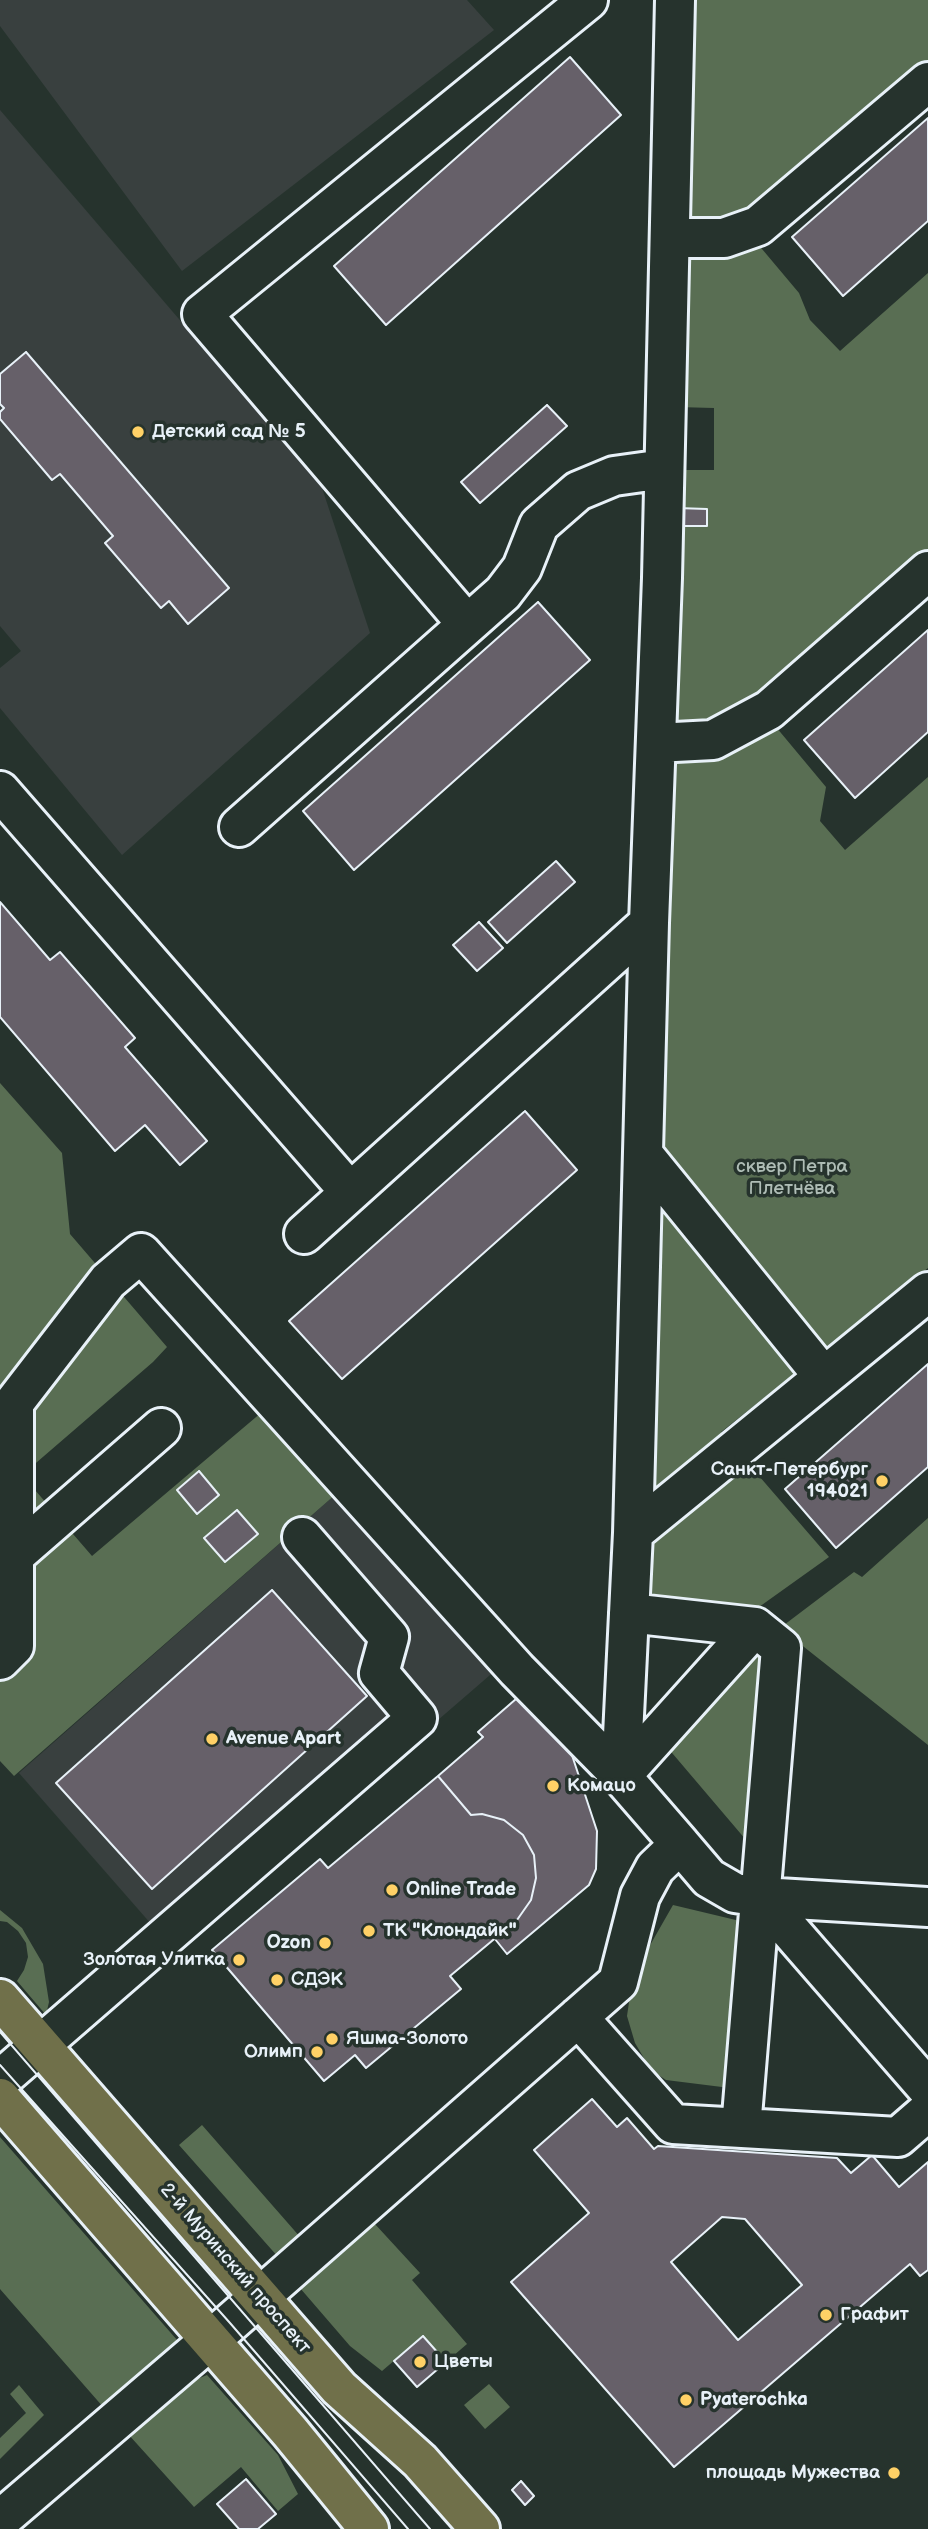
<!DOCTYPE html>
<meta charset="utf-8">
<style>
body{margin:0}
canvas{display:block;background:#26332d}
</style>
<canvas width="928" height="2529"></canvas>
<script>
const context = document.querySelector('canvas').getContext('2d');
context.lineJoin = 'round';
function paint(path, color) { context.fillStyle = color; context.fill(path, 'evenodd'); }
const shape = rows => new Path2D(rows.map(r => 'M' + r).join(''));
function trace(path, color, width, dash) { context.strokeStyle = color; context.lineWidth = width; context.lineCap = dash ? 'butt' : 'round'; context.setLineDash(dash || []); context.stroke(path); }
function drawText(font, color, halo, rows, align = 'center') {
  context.font = font + ' "Balsamiq Sans",sans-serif'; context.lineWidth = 7; context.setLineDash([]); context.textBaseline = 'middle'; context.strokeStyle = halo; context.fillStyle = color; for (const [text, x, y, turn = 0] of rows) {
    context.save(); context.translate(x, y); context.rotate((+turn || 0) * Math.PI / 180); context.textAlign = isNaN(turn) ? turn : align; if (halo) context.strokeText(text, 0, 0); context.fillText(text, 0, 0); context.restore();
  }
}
const built = shape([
 [0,0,467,0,494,30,182,271,0,26],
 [0,110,321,485,370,633,122,855,0,708,0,668,21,651,0,626],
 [336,1494,497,1669,173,1949,19,1773]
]);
const green = shape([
 [689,0,928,0,928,65,741,224,799,293,810,320,840,351,928,273,928,551,756,703,826,787,820,821,845,850,928,777,928,1268,721,1432,829,1557,752,1612,651,1597,647,1500,676,470,714,470,714,408,677,407],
 [0,1083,62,1153,70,1234,167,1347,153,1362,22,1475,92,1556,262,1412,336,1494,14,1776,0,1761],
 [928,1518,928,1745,780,1628,854,1572,862,1577],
 [753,1646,767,1656,752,1847,667,1747],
 [673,1905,740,1921,730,2088,666,2080,651,2070,635,2043,627,2016,633,1975],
 [0,1910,22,1928,43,1964,49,2002,46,2015,17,1981,24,1970,28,1957,26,1943,18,1931,7,1922,0,1921],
 [202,2125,301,2238,279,2258,179,2145],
 [0,2137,177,2340,168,2355,104,2408,0,2289],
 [374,2223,420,2273,412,2280,467,2344,446,2362,423,2336,382,2371,350,2346,300,2288],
 [207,2375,278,2455,298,2494,278,2511,241,2467,194,2507,128,2434,190,2382],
 [489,2384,510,2407,485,2429,464,2405],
 [19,2385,44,2415,0,2459,0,2438,26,2413,10,2394]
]);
const building = shape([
 [570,57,621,115,386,325,334,266,570,57],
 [928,118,928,221,843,296,792,237,928,118],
 [26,352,229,588,188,624,169,601,161,608,105,543,113,536,60,474,52,480,0,419,0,412,4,408,0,404,0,374,26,352],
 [547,405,567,426,480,503,461,482,547,405],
 [677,508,707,509,707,526,677,526,677,508],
 [538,602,590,660,354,870,303,811,538,602],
 [928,630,928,732,855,798,804,740,928,630],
 [556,861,575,882,507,943,488,922,556,861],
 [0,902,50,960,60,952,135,1038,125,1047,207,1141,180,1165,145,1125,115,1151,0,1017,0,902],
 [479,922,503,948,477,971,453,945,479,922],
 [525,1111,577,1170,342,1379,289,1321,525,1111],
 [928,1364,928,1467,836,1548,785,1489,928,1364],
 [199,1471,219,1495,197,1514,177,1490,199,1471],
 [237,1510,258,1534,225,1562,204,1538,237,1510],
 [272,1590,367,1696,152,1889,56,1783,272,1590],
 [524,1692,568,1743,597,1831,596,1869,589,1885,507,1954,495,1939,517,1920,531,1900,536,1878,534,1855,523,1835,504,1820,482,1814,471,1815,438,1776,483,1737,478,1732,524,1692],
 [438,1776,471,1815,482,1814,504,1820,523,1835,534,1855,536,1878,531,1900,517,1920,450,1976,461,1989,366,2068,355,2055,324,2081,212,1950,320,1859,328,1868,438,1776],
 [592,2099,617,2127,627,2118,654,2149,658,2146,837,2158,851,2173,872,2155,899,2187,928,2162,928,2270,920,2276,910,2264,674,2467,511,2282,589,2213,534,2150,592,2099],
 [722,2217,745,2219,802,2285,738,2340,671,2262,722,2217],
 [423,2336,446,2362,417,2387,394,2361,423,2336],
 [246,2479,276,2514,258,2529,239,2529,217,2504,246,2479],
 [521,2481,534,2496,525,2505,512,2490,521,2481]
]);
const minor = shape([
 [670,238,724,238,758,226,928,82],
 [467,624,202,314,588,0],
 [656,743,713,740,769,710,928,571],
 [0,791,350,1192],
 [239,827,503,593,522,568,539,525,578,491,614,476,664,469],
 [643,1154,824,1377],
 [304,1234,649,923],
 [633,1533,928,1292],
 [14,1556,161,1428],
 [0,1660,14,1646,14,1403,108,1281,141,1253,517,1670,621,1776,755,1627,629,1613],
 [680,1844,709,1878,735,1893,761,1897,928,1907],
 [761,1897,928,2089],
 [578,2017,673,2124,898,2137,928,2111],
 [0,2080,417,1718,379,1673,389,1637,302,1537],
 [741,2128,781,1648,755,1627],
 [0,2520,230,2323,618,1982,640,1896,655,1868,680,1844,621,1776,633,1533,649,923,662,578,675,0]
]);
const major = shape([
 [0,1999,339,2388,420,2461,480,2529],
 [0,2098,290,2432,369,2529]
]);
const tram = shape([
 [0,2032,430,2529],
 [0,2065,230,2323,408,2529]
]);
const markers = [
 [138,432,7,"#ffd166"],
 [882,1481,7,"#ffd166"],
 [212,1739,7,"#ffd166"],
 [553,1786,7,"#ffd166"],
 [392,1890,7,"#ffd166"],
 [369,1931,7,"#ffd166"],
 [325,1943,7,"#ffd166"],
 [239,1960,7,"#ffd166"],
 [277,1980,7,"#ffd166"],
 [332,2039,7,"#ffd166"],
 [317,2052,7,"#ffd166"],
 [826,2315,7,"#ffd166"],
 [420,2362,7,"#ffd166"],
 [686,2400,7,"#ffd166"],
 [894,2473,7,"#ffd166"]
];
const poiNames = [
 ["Детский сад № 5",152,432],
 ["Санкт-Петербург",868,1470,"right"],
 ["194021",868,1492,"right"],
 ["Avenue Apart",226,1739],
 ["Комацо",567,1786],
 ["Online Trade",406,1890],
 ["ТК \"Клондайк\"",383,1931],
 ["Ozon",311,1943,"right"],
 ["Золотая Улитка",225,1960,"right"],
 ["СДЭК",291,1980],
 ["Яшма-Золото",346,2039],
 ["Олимп",303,2052,"right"],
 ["Графит",840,2315],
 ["Цветы",434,2362],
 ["Pyaterochka",700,2400],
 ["площадь Мужества",880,2473,"right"]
];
const parkNames = [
 ["сквер Петра",792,1167],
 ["Плетнёва",792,1189]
];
const streetNames = [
 ["2-й Муринский проспект",235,2269,49]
];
paint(built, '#39403f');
paint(green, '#596e53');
paint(building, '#666069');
trace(building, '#e8f1f8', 2);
trace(minor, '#e8f1f8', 44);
trace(major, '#e8f1f8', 44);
trace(minor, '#26332d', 38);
trace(major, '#70704a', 38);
trace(tram, '#e8f1f8', 2);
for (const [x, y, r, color] of markers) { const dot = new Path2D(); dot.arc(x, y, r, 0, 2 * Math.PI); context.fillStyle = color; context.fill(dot); trace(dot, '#26332d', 2.5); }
drawText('bold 19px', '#e8f1f8', '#26332d', poiNames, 'left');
drawText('19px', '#afbdb6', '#26332d', parkNames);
drawText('19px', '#e8f1f8', '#26332d', streetNames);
</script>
